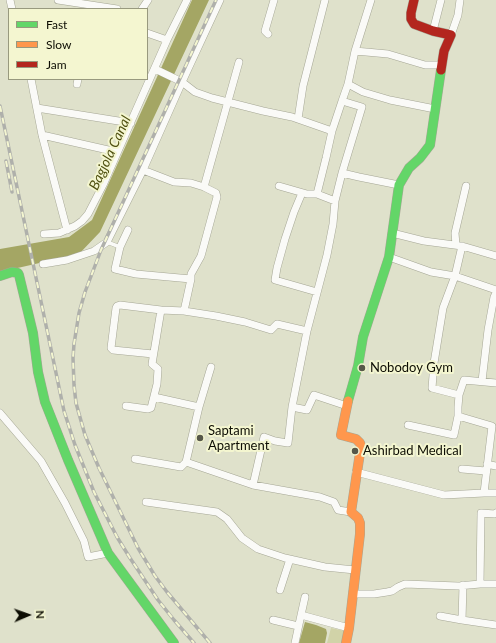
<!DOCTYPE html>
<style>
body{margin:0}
#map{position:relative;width:496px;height:643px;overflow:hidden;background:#dfe1cb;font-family:Lato,sans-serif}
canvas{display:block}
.legend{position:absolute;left:8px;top:8px;width:140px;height:72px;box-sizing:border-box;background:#f4f6d0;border:1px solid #98997e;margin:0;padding:5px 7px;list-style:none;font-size:12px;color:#0d0d03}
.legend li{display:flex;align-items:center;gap:8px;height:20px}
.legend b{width:20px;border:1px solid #98997e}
.north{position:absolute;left:8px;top:595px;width:40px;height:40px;-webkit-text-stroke:3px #f4f6d0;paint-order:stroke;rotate:88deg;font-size:11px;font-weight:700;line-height:16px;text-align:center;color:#0d0d03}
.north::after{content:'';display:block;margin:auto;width:14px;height:18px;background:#0d0d03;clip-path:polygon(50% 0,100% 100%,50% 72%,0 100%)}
</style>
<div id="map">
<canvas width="496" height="643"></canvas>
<ul class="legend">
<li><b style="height:5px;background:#63d668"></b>Fast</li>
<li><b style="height:5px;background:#ff974d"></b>Slow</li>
<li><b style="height:5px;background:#b3261e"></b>Jam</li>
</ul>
<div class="north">N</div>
</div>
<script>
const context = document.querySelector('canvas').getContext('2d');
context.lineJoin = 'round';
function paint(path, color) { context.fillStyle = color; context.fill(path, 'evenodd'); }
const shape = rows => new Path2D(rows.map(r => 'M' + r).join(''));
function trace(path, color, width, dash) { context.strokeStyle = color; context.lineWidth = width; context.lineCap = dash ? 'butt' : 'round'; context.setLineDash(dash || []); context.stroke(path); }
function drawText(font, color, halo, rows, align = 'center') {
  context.font = font + ' Lato,sans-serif'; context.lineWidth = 4; context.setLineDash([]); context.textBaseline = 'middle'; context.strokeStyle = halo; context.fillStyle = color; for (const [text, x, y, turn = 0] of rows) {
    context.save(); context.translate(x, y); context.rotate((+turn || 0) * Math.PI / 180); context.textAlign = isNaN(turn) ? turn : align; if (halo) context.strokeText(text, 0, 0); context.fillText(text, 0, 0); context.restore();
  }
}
const green = shape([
 [331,628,345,631,342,643,327,643]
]);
const water = shape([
 [192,0,209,0,100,232,79,254,0,272,0,249,69,237,92,220],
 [305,622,316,625,326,629,327,633,325,643,299,643]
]);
const lane = shape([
 [107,242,120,247]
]);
const street = shape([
 [10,0,12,9],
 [58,0,117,9],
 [142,9,148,0],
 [433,31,441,0],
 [147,33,167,40],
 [268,34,265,31,274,0],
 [451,35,458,15,460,0],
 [355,51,371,0],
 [155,69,182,82,195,92,212,98,263,111,292,117,332,131,326,158,317,194],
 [31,79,42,135,67,230],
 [77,84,78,79],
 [348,84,363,92,390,100,435,109],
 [37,108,131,123],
 [298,119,303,86,325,0],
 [332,131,342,101],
 [42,135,117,152],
 [143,170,174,182,191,183,204,187,216,193,217,197,201,256,191,274,191,279,184,311,161,310,120,305,117,306,116,308,111,348,113,350,153,354],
 [342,173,362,107,342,101,348,84,355,51,388,54,425,65,441,65],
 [279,186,307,194,317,194,335,201],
 [204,187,239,62],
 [302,193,294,212,285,239,277,268,275,280,317,292],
 [128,230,120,247,115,269,136,274,191,279],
 [392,233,424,241,462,246,455,276,443,308,434,363,432,388,459,395,458,407,458,416,454,435,408,425],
 [44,234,59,233,75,226,82,221,88,214,103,185,167,40,187,0],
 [456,245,455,233,466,186],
 [462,246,496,256],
 [389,257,431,272,455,276,496,290],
 [43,264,67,260,94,251,107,242,143,170,182,82,220,0],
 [184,311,216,316,245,322,271,330,277,324,307,331],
 [482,381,488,330,494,297,496,293],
 [459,395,464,380,496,383],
 [154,397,199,407,186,462,253,485,320,497,334,502,338,510,351,512],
 [126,406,148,409,151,408,157,384,158,369,152,364,161,310],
 [199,407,211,367],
 [292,407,307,410,314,395,347,406],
 [0,413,41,461,65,503,84,541,88,557,108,553],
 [135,459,181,467,186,462],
 [487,464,496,466],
 [462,469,486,471],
 [356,472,444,495,484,493,492,426,458,416],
 [253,485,264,437,275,441,288,443,292,407,307,331,327,255,333,224,335,201,342,173,359,177,399,185],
 [484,493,496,493],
 [146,502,217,512,227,519,242,538,258,549,285,558,325,567,355,570],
 [480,584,481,513,495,514,496,513],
 [463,585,462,620,496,625],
 [280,590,290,559],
 [353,594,374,594,387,592,392,591,398,587,405,584,458,586,480,584,496,584],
 [301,615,305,597],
 [440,616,462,620],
 [273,620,298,626],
 [295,643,301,615,349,628]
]);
const fast = shape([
 [0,276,12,272,18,273,19,275,33,333,38,372,45,402,68,460,108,553,174,643],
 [348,401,358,366,363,337,389,257,399,185,409,168,420,158,430,145,441,70]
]);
const slow = shape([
 [346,643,349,628,360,534,360,523,358,518,351,512,361,446,360,443,356,439,341,435,348,401]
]);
const jam = shape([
 [414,0,411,13,411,19,414,24,433,31,451,35,444,51,441,70]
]);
const rail = shape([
 [0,106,64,411,75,445,94,492,117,537,130,558,158,600,174,620,194,643],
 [6,161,12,192],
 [210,643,167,592,155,576,138,548,99,468,85,435,76,403,74,385,73,358,74,344,79,313,85,292,101,250,216,0]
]);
const markers = [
 [362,368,4,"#565749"],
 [200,438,4,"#565749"],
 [355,451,4,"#565749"]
];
const poiNames = [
 ["Nobodoy Gym",370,368],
 ["Saptami",208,431],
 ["Apartment",208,446],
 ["Ashirbad Medical",363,451]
];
const waterNames = [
 ["Bagjola Canal",110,153,-65]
];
paint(green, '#d1d3a8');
paint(water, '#a4a664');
trace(lane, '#a5a695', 4.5);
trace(street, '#a5a695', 8);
trace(fast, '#a5a695', 10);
trace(slow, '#a5a695', 10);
trace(jam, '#a5a695', 10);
trace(lane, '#fafaf7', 3.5);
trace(street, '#fafaf7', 7);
trace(fast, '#63d668', 9);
trace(slow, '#ff974d', 9);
trace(jam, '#b3261e', 9);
trace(rail, '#afb0ab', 3.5);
trace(rail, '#f4f6d0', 2, [6]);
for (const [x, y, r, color] of markers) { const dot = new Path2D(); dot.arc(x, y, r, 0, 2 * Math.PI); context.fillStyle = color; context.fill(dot); trace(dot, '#f4f6d0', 1.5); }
drawText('13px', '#0d0d03', '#f4f6d0', poiNames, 'left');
drawText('italic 14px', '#4f5010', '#f4f6d0', waterNames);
</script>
